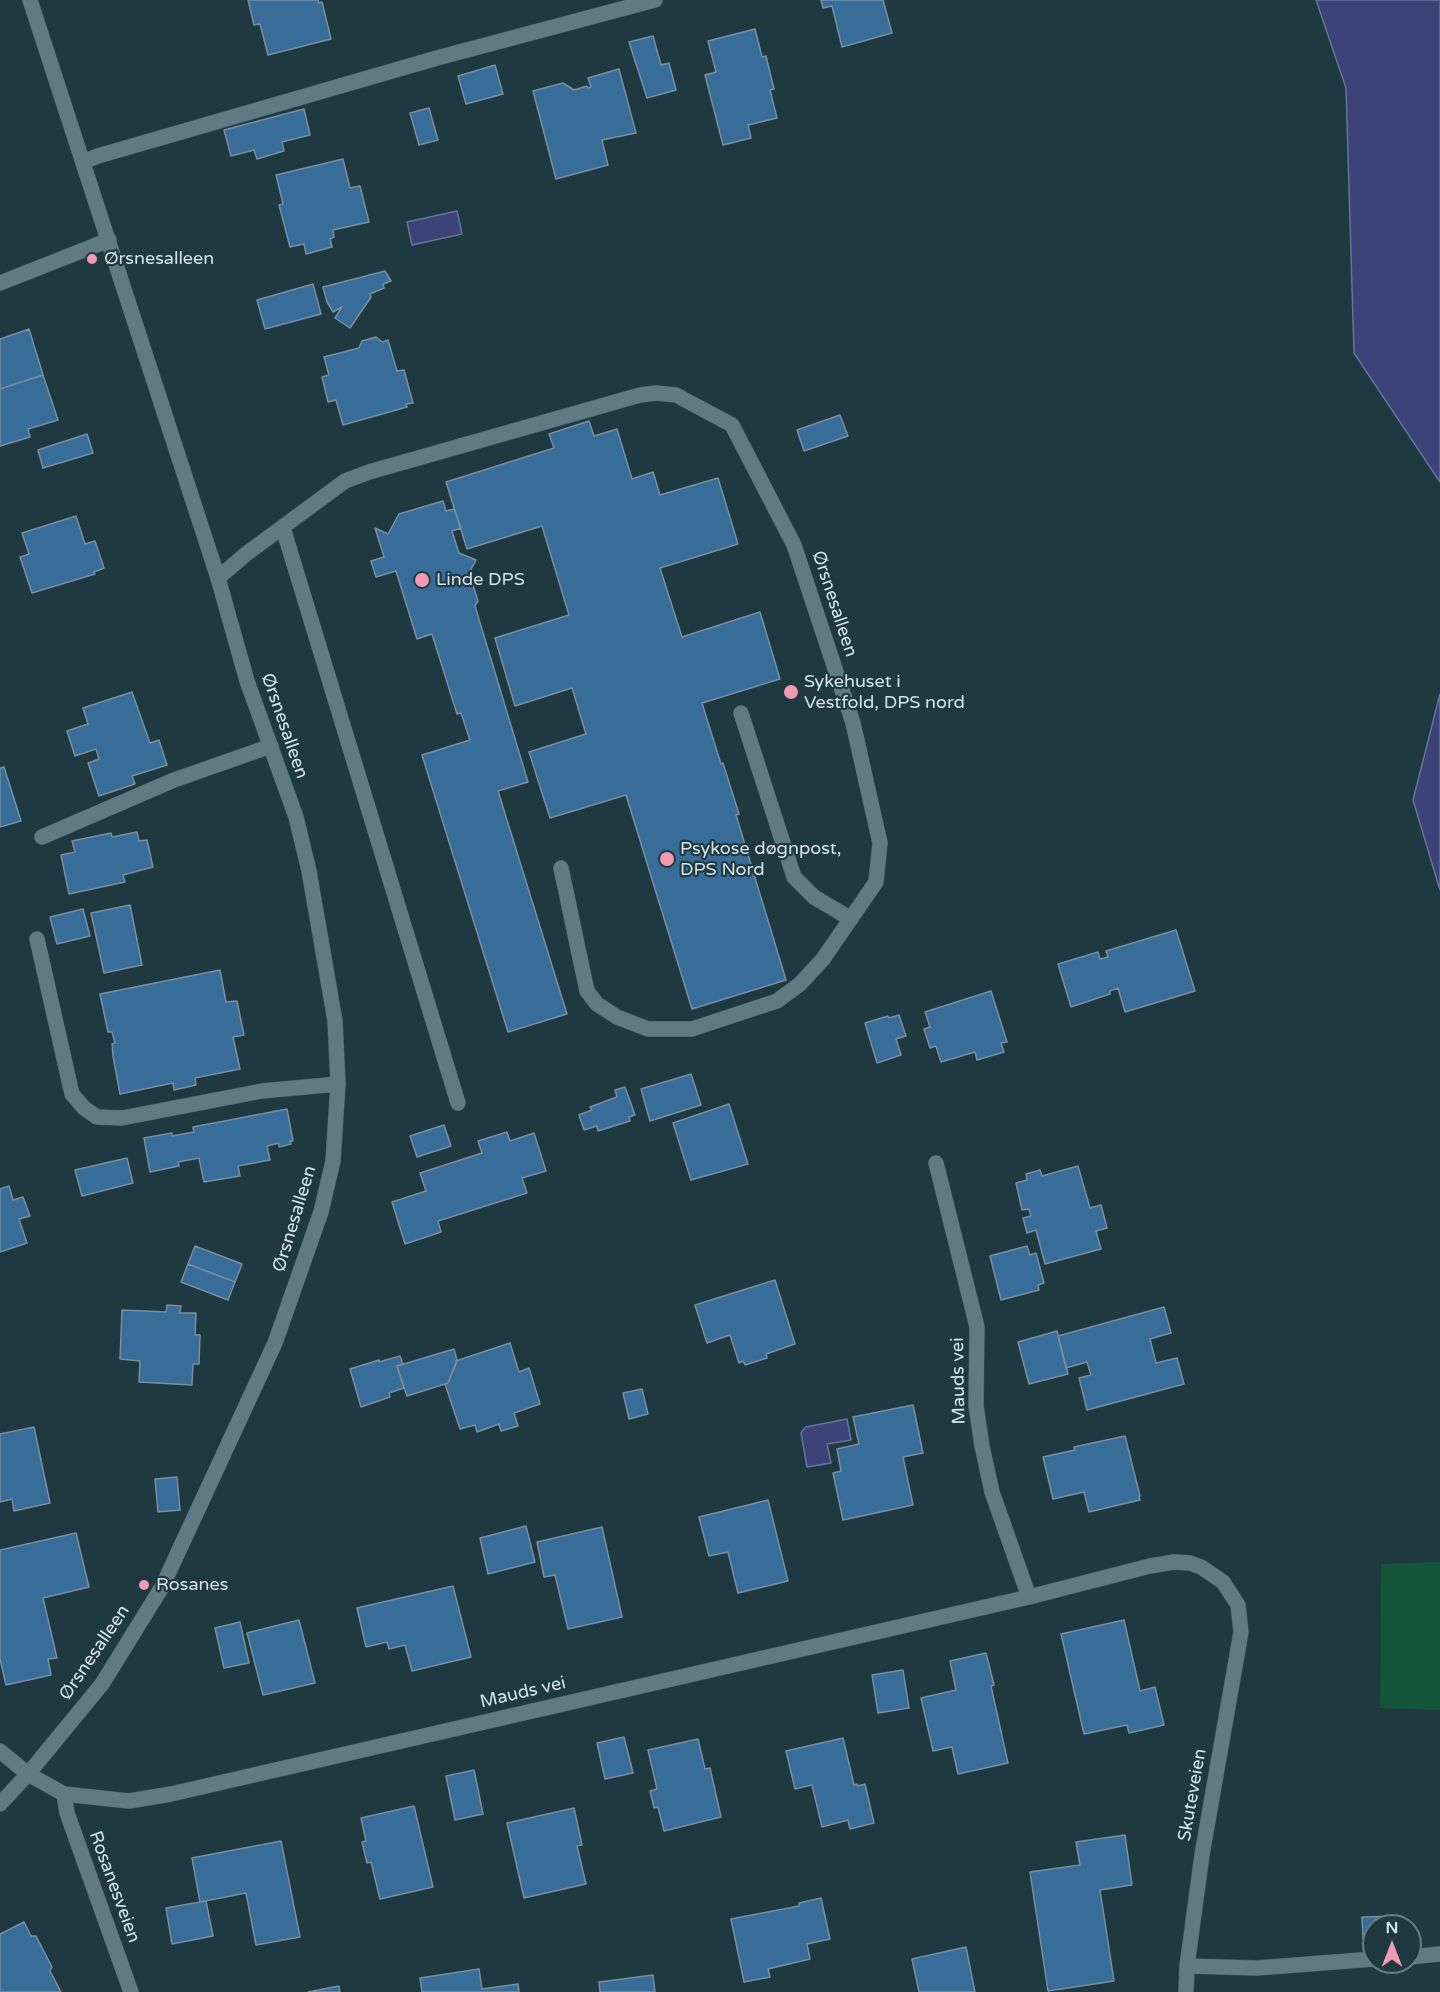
<!DOCTYPE html>
<meta charset="utf-8">
<style>
body{margin:0}
#map{position:relative;width:1440px;height:1992px;overflow:hidden;background:#1f3940;font-family:"Varela Round",sans-serif}
canvas{display:block}
.north{position:absolute;left:1362px;top:1914px;width:60px;height:60px;box-sizing:border-box;background:#1f3940;border:2px solid #677d83;border-radius:50%;rotate:0deg;font-size:16px;font-weight:700;line-height:24px;text-align:center;color:#d4e3e8}
.north::after{content:'';display:block;margin:auto;width:21px;height:27px;background:#f19ab2;clip-path:polygon(50% 0,100% 100%,50% 72%,0 100%)}
</style>
<div id="map">
<canvas width="1440" height="1992"></canvas>
<div class="north">N</div>
</div>
<script>
const context = document.querySelector('canvas').getContext('2d');
context.lineJoin = 'round';
function paint(path, color) { context.fillStyle = color; context.fill(path, 'evenodd'); }
const shape = rows => new Path2D(rows.map(r => 'M' + r).join(''));
function trace(path, color, width, dash) { context.strokeStyle = color; context.lineWidth = width; context.lineCap = dash ? 'butt' : 'round'; context.setLineDash(dash || []); context.stroke(path); }
function drawText(font, color, halo, rows, align = 'center') {
  context.font = font + ' "Varela Round",sans-serif'; context.lineWidth = 4.5; context.setLineDash([]); context.textBaseline = 'middle'; context.strokeStyle = halo; context.fillStyle = color; for (const [text, x, y, turn = 0] of rows) {
    context.save(); context.translate(x, y); context.rotate((+turn || 0) * Math.PI / 180); context.textAlign = isNaN(turn) ? turn : align; if (halo) context.strokeText(text, 0, 0); context.fillText(text, 0, 0); context.restore();
  }
}
const green = shape([
 [1440,1562,1440,1710,1380,1708,1381,1564]
]);
const water = shape([
 [1316,0,1440,0,1440,482,1354,353,1346,88,1316,0],
 [457,211,462,234,412,245,407,222,457,211],
 [1440,694,1440,890,1413,800,1440,694],
 [847,1419,851,1440,827,1444,831,1463,807,1467,801,1433,803,1430,806,1427,847,1419]
]);
const building = shape([
 [248,0,318,0,319,3,322,2,331,39,268,55,260,24,254,25,248,0],
 [821,0,883,0,892,33,842,47,832,6,823,8,821,0],
 [755,29,762,57,766,56,774,89,770,90,777,118,748,125,751,138,723,145,705,75,716,72,708,41,755,29],
 [653,36,661,65,669,63,676,90,647,98,629,42,653,36],
 [495,65,503,94,466,104,458,76,495,65],
 [619,69,636,133,602,140,608,165,556,179,533,91,563,83,574,90,587,86,588,88,591,87,588,78,619,69],
 [429,108,438,140,419,145,410,113,429,108],
 [304,109,310,135,282,142,284,151,257,159,254,150,231,156,224,130,304,109],
 [343,159,350,188,360,186,369,222,333,230,334,237,330,239,332,247,306,254,304,244,290,247,279,205,283,204,276,175,343,159],
 [385,271,391,281,383,284,384,288,370,294,371,297,350,328,335,318,342,307,333,312,327,302,323,287,385,271],
 [313,284,321,314,265,329,257,300,313,284],
 [29,329,43,375,0,389,0,339,29,329],
 [376,337,382,342,388,340,397,371,404,370,413,403,406,404,407,407,343,425,336,400,328,402,322,377,329,375,324,357,359,348,362,341,376,337],
 [43,375,58,420,28,429,30,437,0,446,0,389,43,375],
 [840,415,848,436,804,451,797,430,840,415],
 [589,421,594,436,617,429,632,479,653,472,660,495,718,478,738,544,660,568,682,637,760,612,780,679,702,703,721,764,723,763,739,814,736,815,786,980,692,1009,626,795,550,818,529,752,586,734,572,688,515,706,495,638,569,615,542,526,467,549,446,482,554,448,549,434,589,421],
 [87,434,93,453,43,468,38,450,87,434],
 [443,501,446,511,454,509,461,528,452,531,459,553,476,560,469,573,478,601,475,606,528,782,498,791,567,1014,508,1032,422,755,470,740,461,713,457,714,432,634,417,639,396,571,376,577,371,561,384,557,375,528,388,534,399,514,443,501],
 [76,516,85,544,95,541,104,568,94,572,95,574,32,593,20,557,29,554,22,533,76,516],
 [132,692,150,743,159,740,167,765,132,776,135,784,99,796,88,763,99,759,96,749,75,756,67,731,88,724,83,708,132,692],
 [4,767,21,821,0,827,0,768,4,767],
 [137,832,139,841,147,840,153,867,123,875,125,882,69,894,61,855,75,852,72,841,111,833,112,837,137,832],
 [130,905,142,965,104,973,91,913,130,905],
 [83,909,90,936,57,944,50,917,83,909],
 [1176,930,1195,991,1125,1012,1118,988,1110,991,1110,994,1071,1007,1058,964,1098,952,1100,959,1108,957,1106,951,1176,930],
 [220,970,226,1002,237,1001,244,1035,233,1037,240,1069,195,1078,196,1085,174,1090,173,1083,120,1094,113,1056,112,1044,115,1043,112,1032,108,1032,100,994,220,970],
 [991,991,1007,1042,1001,1043,1004,1052,977,1060,975,1052,941,1062,936,1046,930,1048,924,1029,930,1027,925,1012,991,991],
 [899,1015,906,1036,896,1039,901,1055,877,1063,865,1023,888,1016,889,1018,899,1015],
 [691,1074,701,1105,650,1121,641,1089,691,1074],
 [625,1087,635,1115,629,1117,630,1121,598,1131,597,1126,584,1130,579,1115,592,1110,590,1107,617,1097,615,1090,625,1087],
 [729,1104,748,1164,691,1180,673,1123,729,1104],
 [287,1109,293,1141,290,1141,291,1144,279,1147,279,1143,267,1146,270,1160,238,1166,240,1176,204,1182,199,1158,178,1162,179,1166,150,1172,144,1138,172,1133,172,1136,194,1132,193,1127,287,1109],
 [444,1125,451,1146,417,1157,410,1136,444,1125],
 [507,1132,510,1141,534,1133,546,1171,522,1178,527,1193,438,1221,441,1232,405,1244,392,1202,426,1191,420,1173,482,1153,478,1141,507,1132],
 [127,1158,133,1183,82,1196,75,1170,127,1158],
 [1078,1166,1090,1208,1101,1205,1107,1228,1096,1231,1101,1249,1045,1264,1036,1230,1027,1233,1023,1218,1031,1216,1029,1209,1022,1210,1016,1183,1027,1180,1026,1174,1040,1170,1042,1176,1078,1166],
 [9,1186,13,1200,23,1197,30,1216,19,1219,27,1243,0,1252,0,1189,9,1186],
 [195,1246,242,1264,235,1282,188,1264,195,1246],
 [1027,1246,1030,1255,1036,1253,1044,1283,1038,1285,1039,1290,1001,1300,990,1256,1027,1246],
 [188,1264,235,1282,228,1300,181,1282,188,1264],
 [775,1280,795,1344,766,1354,767,1358,745,1365,743,1361,739,1363,730,1335,707,1343,695,1305,775,1280],
 [167,1305,181,1306,180,1313,196,1313,195,1335,200,1335,199,1364,193,1364,192,1385,139,1382,140,1361,120,1359,122,1310,166,1312,167,1305],
 [1164,1307,1171,1333,1150,1339,1156,1363,1177,1358,1184,1384,1087,1410,1079,1378,1091,1375,1087,1362,1066,1368,1058,1336,1164,1307],
 [1057,1331,1068,1374,1029,1384,1018,1342,1057,1331],
 [510,1343,519,1372,529,1368,540,1404,514,1413,518,1426,501,1431,499,1424,477,1432,475,1425,460,1429,445,1384,448,1383,456,1364,456,1361,510,1343],
 [454,1349,457,1360,448,1383,407,1396,397,1366,454,1349],
 [400,1356,403,1364,397,1366,404,1388,389,1393,390,1397,361,1407,350,1369,379,1360,379,1362,400,1356],
 [642,1389,648,1414,629,1419,623,1393,642,1389],
 [913,1405,923,1453,903,1457,913,1505,843,1520,833,1473,841,1471,837,1449,859,1444,853,1417,913,1405],
 [34,1427,50,1503,14,1511,12,1499,0,1502,0,1434,34,1427],
 [1125,1436,1140,1496,1139,1496,1140,1500,1089,1512,1084,1492,1053,1499,1043,1457,1075,1450,1074,1447,1125,1436],
 [177,1477,180,1510,158,1512,155,1479,177,1477],
 [768,1500,788,1581,738,1593,728,1552,709,1556,699,1517,768,1500],
 [526,1526,535,1562,488,1574,480,1538,526,1526],
 [602,1527,622,1617,568,1629,555,1575,544,1577,537,1542,602,1527],
 [76,1533,89,1587,43,1598,57,1658,48,1659,51,1675,6,1685,0,1659,0,1550,76,1533],
 [453,1586,471,1657,412,1671,405,1645,389,1649,387,1642,366,1647,357,1608,453,1586],
 [299,1620,315,1683,263,1695,247,1633,299,1620],
 [1124,1620,1140,1691,1155,1687,1164,1725,1129,1733,1127,1725,1084,1734,1061,1634,1124,1620],
 [240,1622,249,1663,224,1668,215,1628,240,1622],
 [986,1653,994,1685,991,1686,1008,1763,958,1774,952,1747,933,1751,921,1698,956,1690,950,1661,986,1653],
 [903,1670,909,1708,878,1713,872,1675,903,1670],
 [624,1737,633,1773,605,1779,597,1743,624,1737],
 [843,1738,854,1785,857,1784,858,1786,865,1784,874,1823,850,1829,848,1820,822,1827,812,1785,795,1789,786,1751,843,1738],
 [698,1739,705,1769,710,1768,721,1817,664,1831,658,1807,654,1808,650,1791,657,1789,648,1750,698,1739],
 [474,1770,483,1814,455,1820,446,1776,474,1770],
 [414,1806,433,1887,380,1899,371,1862,367,1863,362,1842,366,1841,361,1818,414,1806],
 [574,1808,582,1845,577,1846,586,1884,524,1898,507,1823,574,1808],
 [1125,1835,1132,1885,1100,1890,1114,1981,1048,1991,1030,1872,1080,1865,1076,1842,1125,1835],
 [281,1841,300,1937,256,1945,246,1893,200,1902,192,1858,281,1841],
 [821,1898,830,1939,807,1944,810,1959,768,1969,770,1977,744,1982,731,1919,799,1906,799,1903,821,1898],
 [206,1901,213,1936,172,1944,166,1908,206,1901],
 [1401,1916,1401,1926,1374,1926,1374,1938,1363,1939,1362,1917,1401,1916],
 [24,1922,31,1936,36,1936,52,1967,50,1971,61,1992,0,1992,0,1934,24,1922],
 [966,1947,975,1992,919,1992,912,1959,966,1947],
 [479,1969,482,1989,518,1984,519,1992,422,1992,420,1978,479,1969],
 [653,1975,655,1992,600,1992,599,1982,653,1975],
 [339,1986,340,1992,308,1992,339,1986]
]);
const lane = shape([
 [283,528,458,1103],
 [218,578,246,554,345,481,369,472,640,395,656,393,676,395,732,425,794,545,853,723,880,843,876,882,823,959,800,984,777,1001,692,1029,648,1029,617,1017,597,1004,587,991,561,868],
 [741,713,794,877,814,897,851,919],
 [42,837,174,780,271,746],
 [37,939,72,1094,84,1108,97,1117,122,1118,262,1091,338,1084],
 [1410,1957,1440,1954],
 [1187,1966,1257,1968,1374,1959]
]);
const street = shape([
 [83,162,98,156,437,58,655,0],
 [0,283,109,240],
 [936,1163,977,1327,976,1406,982,1446,992,1492,1029,1597],
 [0,1751,28,1774,64,1794,129,1801,171,1794,1029,1597,1150,1566,1174,1562,1190,1563,1201,1567,1223,1582,1238,1605,1241,1632,1202,1855,1187,1966,1186,1992],
 [64,1794,67,1813,131,1992],
 [0,1804,28,1774,102,1684,162,1587,275,1343,321,1212,333,1161,338,1084,335,1021,309,871,296,817,247,681,218,578,30,0]
]);
const markers = [
 [92,259,6,"#f19ab2"],
 [422,580,8,"#f19ab2"],
 [791,692,8,"#f19ab2"],
 [667,859,8,"#f19ab2"],
 [144,1585,6,"#f19ab2"]
];
const poiNames = [
 ["Ørsnesalleen",104,259],
 ["Linde DPS",436,580],
 ["Sykehuset i",804,682],
 ["Vestfold, DPS nord",804,703],
 ["Psykose døgnpost,",680,849],
 ["DPS Nord",680,870],
 ["Rosanes",156,1585]
];
const streetNames = [
 ["Ørsnesalleen",834,604,72],
 ["Ørsnesalleen",284,726,71],
 ["Ørsnesalleen",295,1219,-73],
 ["Mauds vei",959,1381,-91],
 ["Ørsnesalleen",95,1653,-56],
 ["Mauds vei",523,1693,-13],
 ["Skuteveien",1193,1795,-80],
 ["Rosanesveien",114,1887,70]
];
paint(green, '#135539');
paint(water, '#3b4378');
trace(water, '#69739a', 1.5);
paint(building, '#386c99');
trace(building, '#7b8e9f', 1.5);
trace(lane, '#40575d', 16);
trace(street, '#40575d', 16);
trace(lane, '#5f7a82', 15);
trace(street, '#5f7a82', 15);
for (const [x, y, r, color] of markers) { const dot = new Path2D(); dot.arc(x, y, r, 0, 2 * Math.PI); context.fillStyle = color; context.fill(dot); trace(dot, '#1f3940', 2); }
drawText('18px', '#d4e3e8', '#1f3940', poiNames, 'left');
drawText('18px', '#d4e3e8', '#1f3940', streetNames);
</script>
